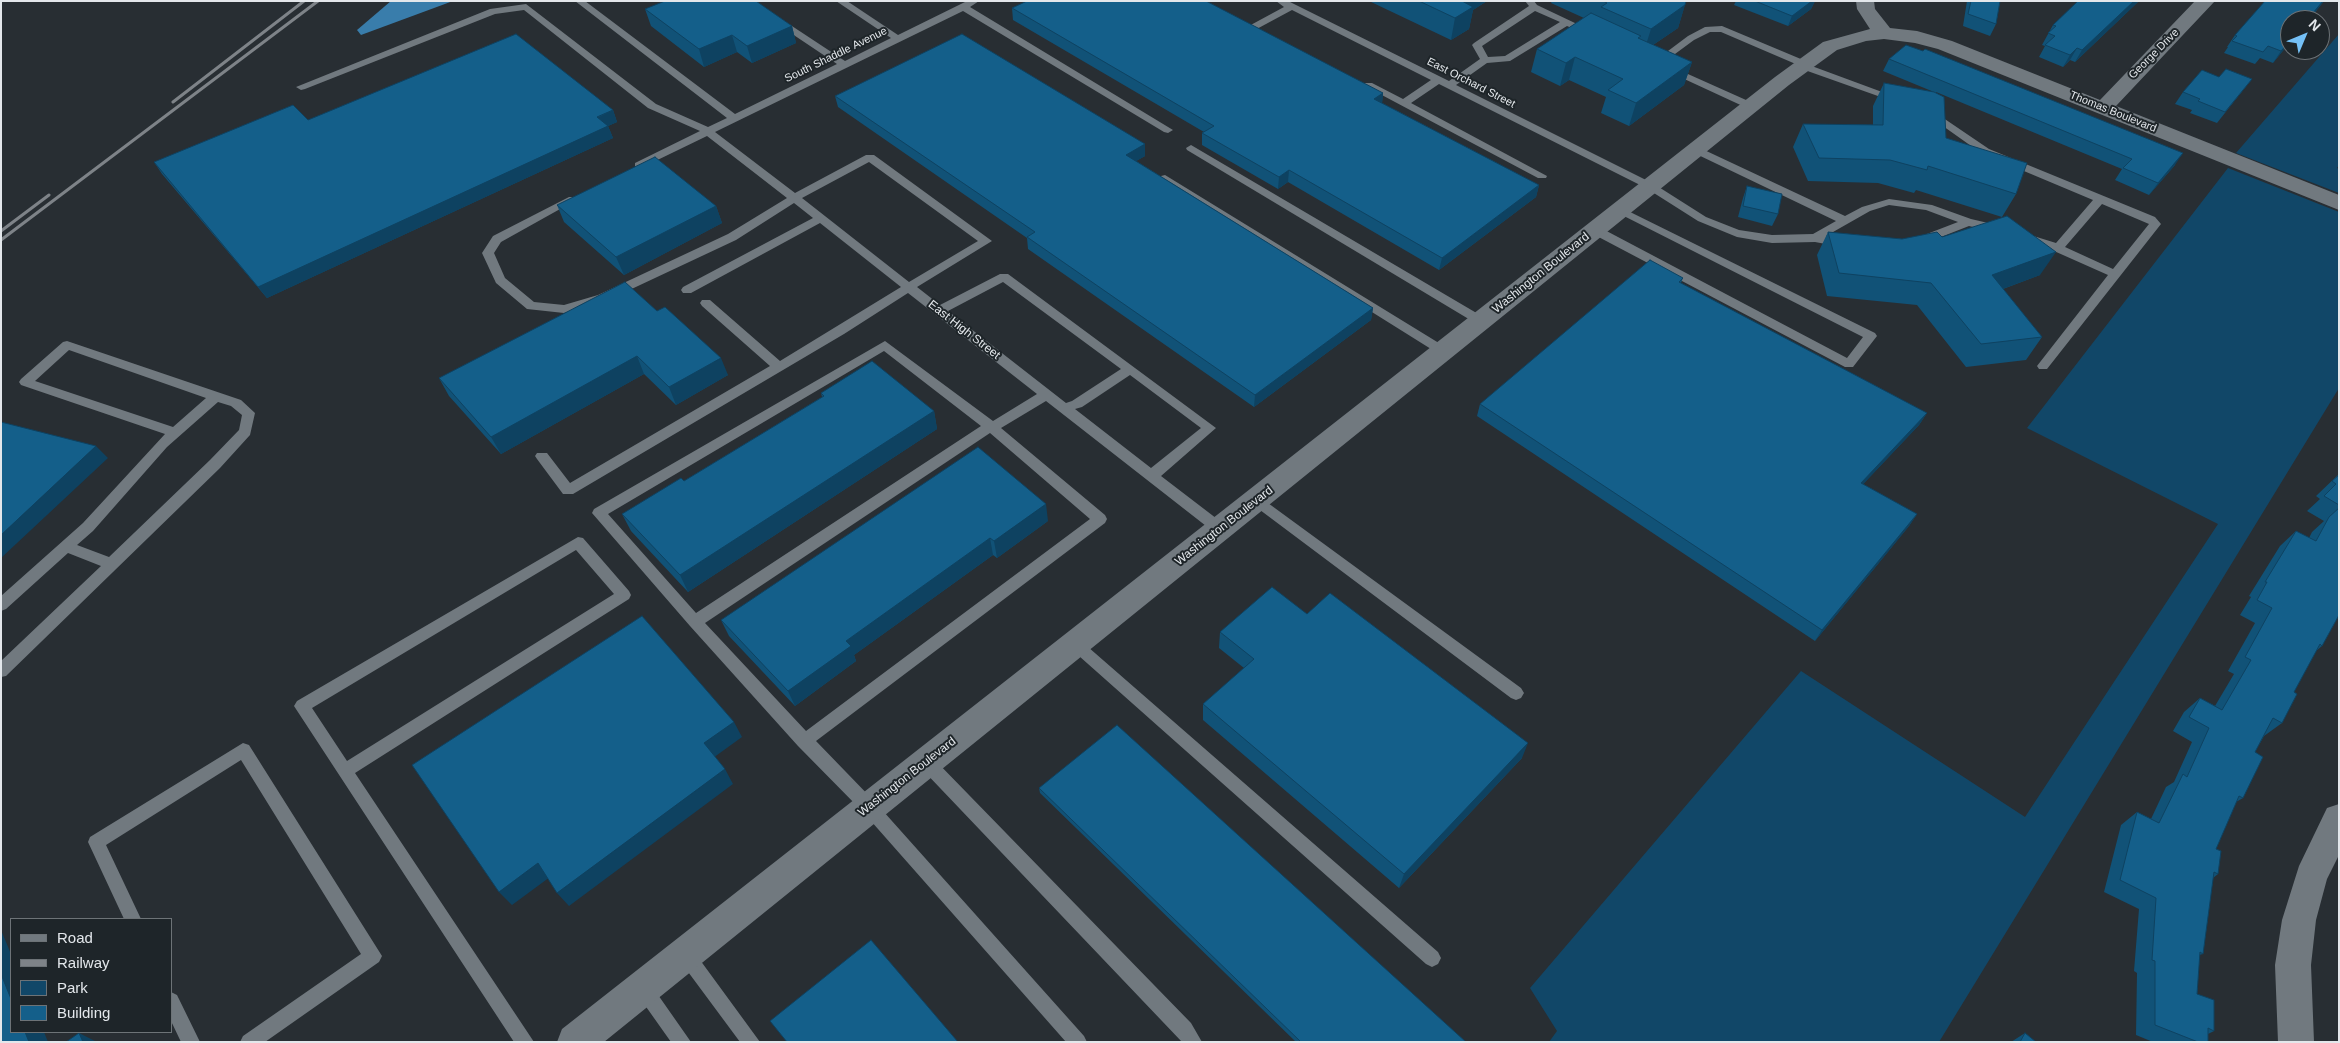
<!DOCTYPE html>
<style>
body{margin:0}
#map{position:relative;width:2340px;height:1043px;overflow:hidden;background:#282e33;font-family:Helvetica,sans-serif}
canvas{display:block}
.frame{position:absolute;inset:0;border:2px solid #e3e7eb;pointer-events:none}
.legend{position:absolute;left:10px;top:918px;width:162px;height:115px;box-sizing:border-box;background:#1e2529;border:1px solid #6d7377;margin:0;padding:6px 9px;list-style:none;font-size:15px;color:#e3e7eb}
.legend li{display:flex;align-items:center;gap:10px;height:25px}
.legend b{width:25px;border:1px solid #6d7377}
.north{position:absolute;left:2280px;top:10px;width:50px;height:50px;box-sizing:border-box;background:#1e2529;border:1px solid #6d7377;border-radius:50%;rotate:45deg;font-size:14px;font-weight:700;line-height:20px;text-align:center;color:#e3e7eb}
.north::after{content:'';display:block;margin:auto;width:18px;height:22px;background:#74c0f6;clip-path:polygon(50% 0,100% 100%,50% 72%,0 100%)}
</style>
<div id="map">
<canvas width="2340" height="1043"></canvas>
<div class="frame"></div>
<ul class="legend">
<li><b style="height:6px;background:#71797f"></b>Road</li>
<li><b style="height:6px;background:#7e8388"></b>Railway</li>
<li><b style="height:14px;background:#114768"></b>Park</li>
<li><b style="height:14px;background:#145f8a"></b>Building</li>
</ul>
<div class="north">N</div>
</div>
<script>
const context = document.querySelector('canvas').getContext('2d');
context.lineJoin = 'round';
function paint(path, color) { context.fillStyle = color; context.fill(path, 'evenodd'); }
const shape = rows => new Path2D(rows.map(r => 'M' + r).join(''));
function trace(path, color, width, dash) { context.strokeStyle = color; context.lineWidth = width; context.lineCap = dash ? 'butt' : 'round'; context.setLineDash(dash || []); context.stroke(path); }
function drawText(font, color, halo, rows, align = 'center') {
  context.font = font + ' Helvetica,sans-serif'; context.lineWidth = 4; context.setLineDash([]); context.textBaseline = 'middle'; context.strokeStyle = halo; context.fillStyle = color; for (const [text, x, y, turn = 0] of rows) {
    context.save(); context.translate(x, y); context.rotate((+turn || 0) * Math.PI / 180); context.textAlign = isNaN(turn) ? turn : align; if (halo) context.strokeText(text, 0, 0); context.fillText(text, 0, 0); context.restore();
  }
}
const green = shape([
 [2339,34,2339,165,2337,168,2339,169,2339,193,2236,153],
 [2228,168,2339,212,2339,388,1939,1042,1549,1042,1557,1031,1530,988,1801,671,2025,817,2218,524,2027,428]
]);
const water = shape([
 [391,1,453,1,361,35,357,30]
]);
const service = shape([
 [575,1,585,1,735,114,837,64,743,1,754,1,845,61,891,38,836,1,847,1,898,35,967,1,979,1,970,7,1173,130,1168,133,1164,132,963,11,715,132,795,193,866,155,874,155,992,241,917,287,940,305,1000,274,1008,274,1216,428,1161,476,1225,525,1227,529,1225,533,1220,534,1215,533,1046,401,1001,428,1105,515,1107,519,1105,523,816,741,875,802,1084,1036,1087,1042,1066,1042,863,812,798,746,690,626,592,513,594,509,885,341,993,421,1037,394,908,293,844,334,573,494,563,494,537,459,535,456,537,453,547,453,570,483,770,366,702,306,700,303,702,300,710,300,780,361,901,287,820,223,691,293,683,293,681,290,683,287,813,218,794,203,736,240,606,301,564,313,527,309,496,283,482,253,493,236,569,197,577,197,578,199,501,242,494,253,505,278,534,302,564,305,598,295,728,234,787,198,707,136,643,167,635,167,635,163,700,131,648,108,524,10,495,14,305,89,301,90,296,87,490,9,526,4,656,104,708,127,727,118,575,1],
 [869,162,978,241,909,282,802,198,869,162],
 [1003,282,1121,369,1072,401,1066,403,948,311,1003,282],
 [884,351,981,426,696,613,608,514,884,351],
 [1130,375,1201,428,1151,468,1075,409,1082,407,1130,375],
 [990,433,1090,519,806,731,705,623,990,433],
 [1276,1,1288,1,1449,81,1480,59,1472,45,1474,43,1529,6,1525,1,1534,1,1537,5,1596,33,1588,35,1567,26,1510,61,1487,63,1456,85,1654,184,1706,217,1739,230,1772,235,1813,234,1836,221,1692,152,1692,148,1700,148,1845,216,1862,207,1889,199,1932,205,1971,219,2001,226,2003,229,1997,233,1969,226,1923,244,1917,240,1919,237,1958,222,1926,210,1889,205,1870,211,1826,236,1846,240,1848,243,1842,247,1815,242,1772,243,1737,237,1698,221,1646,188,1439,84,1411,103,1547,176,1546,178,1538,178,1363,85,1364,83,1372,83,1403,99,1431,80,1292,10,1253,31,1247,31,1247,27,1284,7,1276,1],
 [1535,11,1560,22,1505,56,1488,57,1482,46,1535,11],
 [1722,26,1808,62,1809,65,1901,99,1896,102,1892,101,1799,68,1798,65,1721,32,1710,32,1694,40,1660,65,1657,66,1652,63,1688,36,1705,27,1722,26],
 [1670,66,1755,104,1756,106,1755,108,1747,108,1667,71,1665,69,1670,66],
 [1930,109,1989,149,2155,217,2161,224,2047,369,2039,369,2037,366,2108,275,2054,251,2023,241,2021,238,2027,234,2056,243,2093,200,1981,153,1926,114,1925,112,1930,109],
 [2102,204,2149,224,2113,269,2065,247,2102,204],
 [1191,145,1485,318,1487,321,1481,325,1477,324,1187,150,1186,148,1191,145],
 [1165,175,1447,348,1449,351,1447,354,1439,354,1161,180,1161,176,1165,175],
 [1620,207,1875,333,1877,336,1853,367,1845,367,1591,233,1589,230,1591,227,1599,227,1847,358,1863,337,1616,212,1616,208,1620,207],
 [67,341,241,400,255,413,250,435,220,468,6,676,1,677,1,661,101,566,68,553,6,609,1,611,1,596,83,523,165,434,21,385,19,382,21,379,63,342,67,341],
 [69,350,206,398,173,427,35,381,69,350],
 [218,402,231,406,242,415,239,430,210,460,109,557,77,545,93,531,167,447,218,402],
 [1257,495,1521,688,1524,693,1521,698,1516,700,1511,698,1252,504,1250,500,1252,496,1257,495],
 [578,537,583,538,629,591,631,595,629,599,355,773,534,1042,514,1042,294,706,297,701,578,537],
 [576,550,614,594,347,761,312,708,576,550],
 [1075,638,1080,640,1438,952,1441,958,1438,964,1432,967,1426,964,1070,648,1068,644,1070,640,1075,638],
 [243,743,249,745,382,956,379,962,265,1042,240,1042,243,1036,361,954,241,760,106,845,141,919,124,919,88,842,90,837,243,743],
 [926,755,932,757,1191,1023,1202,1042,1182,1042,920,767,918,762,920,757,926,755],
 [686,946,692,949,760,1042,740,1042,680,961,677,955,680,949,686,946],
 [643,979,649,982,691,1042,671,1042,637,994,634,988,637,982,643,979],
 [171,992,177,995,200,1042,181,1042,171,1021,171,992]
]);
const minor = shape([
 [1856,1,1874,1,1875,9,1890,28,1917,31,1952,41,2100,100,2195,1,2215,1,2116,106,2339,195,2339,210,1938,49,1915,43,1884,39,1866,41,1837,50,1789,85,604,1042,557,1042,562,1029,1775,77,1823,42,1870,29,1857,9,1856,1],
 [2339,804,2339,855,2327,879,2316,920,2311,965,2314,1042,2278,1042,2275,965,2282,920,2299,866,2327,808,2339,804]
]);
const rail = shape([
 [173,102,304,1],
 [1,231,49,195],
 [1,240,318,1]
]);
const wall = shape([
 [1369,1,1487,1,1473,10,1469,29,1451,40],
 [1552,1,1686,1,1678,28,1653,45,1692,62,1684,85,1629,126,1601,113,1606,97,1569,80,1560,86,1531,72,1537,49,1584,18,1551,3],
 [1736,1,1815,1,1811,9,1788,26,1734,5],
 [1967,1,2000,1,1996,24,1990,36,1963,26],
 [2139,1,2075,62,2070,60,2063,67,2039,57,2045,46,2042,45,2053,25],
 [2324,1,2309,20,2290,20,2290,42,2273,63,2260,58,2255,64,2224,53,2228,47,2227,47,2235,35],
 [1012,8,1383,93,1382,103,1539,185,1536,197,1439,270,1288,182,1278,189,1202,145,1202,133,1204,132,1013,20],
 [645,9,792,26,796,43,752,63,737,52,704,67,651,26],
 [1889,59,2175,165,2149,195,2115,180,2122,169,1936,92,1946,138,2016,194,2002,217,1916,190,1914,193,1878,183,1808,181,1793,147,1803,124,1873,125,1873,106,1884,83,1934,92,1883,71],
 [2219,77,2252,79,2217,123,2190,113,2192,110,2175,104,2183,92],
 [835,96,1145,144,1145,156,1136,161,1373,308,1371,320,1254,407,1028,249,1027,238,838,107],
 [613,110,617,122,608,126,613,138,267,298,162,174,154,162,308,120],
 [1747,186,1778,214,1772,226,1738,217,1743,198],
 [557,205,716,206,722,223,624,275,564,222],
 [1828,232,1902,239,1942,237,2040,275,2003,289,2042,337,2026,360,1966,367,1917,305,1827,296,1817,255],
 [1683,278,1681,283,1927,413,1919,425,1863,484,1917,514,1909,526,1815,641,1477,416,1480,404],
 [657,311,728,375,676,405,644,374,501,454,449,396,439,378],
 [821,393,934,411,937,429,688,592,631,531,622,514,684,481,822,397],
 [2339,474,2339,615,2322,646,2316,651,2294,692,2282,723,2264,736,2255,752,2243,798,2236,802,2216,849,2218,874,2213,878,2203,954,2199,955,2197,994,2214,1031,2208,1034,2208,1042,2153,1042,2136,1035,2137,973,2134,971,2139,909,2104,892,2121,825,2137,812,2151,819,2166,787,2174,782,2192,742,2173,731,2184,712,2200,698,2215,706,2234,674,2228,671,2255,623,2240,615,2251,597,2249,596,2280,546,2296,531,2309,538,2312,532,2324,521,2307,511,2320,499,2316,496],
 [1048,521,997,558,993,555,854,655,856,661,795,706,729,636,721,620],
 [1307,614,1522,758,1399,888,1203,720,1203,704,1244,668,1219,648,1220,632],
 [1039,788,1466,1042,1296,1042,1040,793],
 [2025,1033,2036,1042,2011,1042]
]);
const shadedWall = shape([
 [1458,1,1487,1,1473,10,1469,29,1451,40],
 [1811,1,1815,1,1811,9,1788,26,1792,16],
 [2134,1,2139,1,2075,62,2082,50],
 [2323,1,2324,1,2309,20,2307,20],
 [1685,5,1678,28,1644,51,1651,29],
 [792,26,796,43,752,63,747,46],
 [732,35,737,52,704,67,699,49],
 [2290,41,2290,42,2273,63,2281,51],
 [2077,48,2070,60,2063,67,2070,55],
 [1575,57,1569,80,1560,86,1566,63],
 [1692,62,1684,85,1629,126,1636,103],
 [1383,93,1382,105,1374,99],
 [613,110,617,122,608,126,613,138,267,298,258,287],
 [1145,144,1145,156,1126,167,1126,155],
 [2183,153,2175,165,2149,195,2158,183],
 [1289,170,1288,182,1278,189,1279,177],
 [1539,185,1536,197,1439,270,1442,258],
 [716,206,722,223,624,275,616,257],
 [2056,252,2040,275,1978,298,1992,275],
 [1373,308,1371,320,1254,407,1255,395],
 [637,356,644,374,501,454,491,437],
 [721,358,728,375,676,405,669,387],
 [934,411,937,429,688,592,680,575],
 [1927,413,1919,425,1853,495,1861,483],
 [96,446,108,458,1,558,1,535],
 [1046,504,1048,521,997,558,994,541],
 [1917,514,1909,526,1815,641,1822,630],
 [990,538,993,555,854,655,856,661,795,706,788,691,846,641],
 [734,722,742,737,713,758,704,743],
 [1528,743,1522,758,1399,888,1404,874],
 [725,769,733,784,569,906,557,893],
 [538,863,550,877,512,905,499,892],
 [1,930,11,954,11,999,1,974],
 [25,1032,44,1032,48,1042,29,1042],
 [79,1033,97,1042,83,1042]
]);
const building = shape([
 [665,1,756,1,792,26,747,46,732,35,699,49,645,9,665,1],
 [1027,1,1206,1,1383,93,1374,99,1539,185,1442,258,1289,170,1279,177,1202,133,1214,126,1012,8,1027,1],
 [1419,1,1462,1,1473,7,1455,18,1419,1],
 [1603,1,1686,1,1685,5,1651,29,1601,7,1607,3,1603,1],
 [1755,1,1812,1,1792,16,1755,1],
 [1971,1,2000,1,1996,24,1968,14,1971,1],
 [2078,1,2134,1,2082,50,2077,48,2070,55,2045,45,2055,36,2048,33,2056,26,2053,25,2078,1],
 [2265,1,2323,1,2307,20,2290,20,2290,41,2281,51,2268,46,2263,52,2232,41,2237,36,2235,35,2265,1],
 [1591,13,1641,36,1638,38,1692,62,1636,103,1608,90,1623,79,1575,57,1566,63,1537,49,1591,13],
 [516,34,613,110,597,117,608,126,258,287,154,162,293,105,308,120,516,34],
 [962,34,1145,144,1126,155,1373,308,1255,395,1027,237,1035,232,835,96,962,34],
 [1906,45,1923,51,1925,49,2183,153,2158,183,2123,168,2132,159,1889,59,1906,45],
 [2226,69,2252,79,2225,112,2198,101,2200,99,2183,92,2202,70,2219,77,2226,69],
 [1884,83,1934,92,1944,97,1946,138,2027,163,2016,194,1928,166,1927,170,1890,160,1819,158,1803,124,1883,125,1884,83],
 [655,157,716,206,616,257,557,205,655,157],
 [1747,186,1782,194,1778,214,1743,206,1747,186],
 [2007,216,2056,252,1992,275,2042,337,1981,344,1931,283,1839,273,1828,232,1902,239,1937,232,1942,237,2007,216],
 [1650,260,1683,278,1679,282,1927,413,1861,483,1917,514,1822,630,1480,404,1650,260],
 [625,282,657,311,665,307,721,358,669,387,637,356,491,437,439,378,625,282],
 [872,361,934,411,680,575,622,514,681,478,684,481,824,396,821,393,872,361],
 [1,422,96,446,1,535,1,422],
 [978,447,1046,504,994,541,990,538,846,641,851,646,788,691,721,620,978,447],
 [2339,475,2339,505,2324,496,2336,484,2332,481,2339,475],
 [2339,508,2339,615,2322,646,2320,644,2294,692,2297,694,2282,723,2273,718,2255,752,2263,757,2243,798,2239,796,2216,849,2221,851,2218,874,2214,872,2203,954,2200,952,2197,994,2214,1000,2214,1031,2208,1028,2208,1042,2198,1042,2155,1025,2155,961,2152,960,2156,898,2120,880,2137,812,2159,823,2183,774,2187,777,2209,728,2189,717,2200,698,2222,710,2251,660,2245,657,2272,608,2257,600,2267,582,2265,582,2296,531,2316,541,2329,517,2339,508],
 [1272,587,1307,614,1330,593,1528,743,1404,874,1203,704,1254,659,1220,632,1272,587],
 [642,616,734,722,704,743,725,769,557,893,538,863,499,892,412,765,642,616],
 [1117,725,1466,1042,1301,1042,1039,788,1117,725],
 [871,940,958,1042,787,1042,770,1021,871,940],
 [1,974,11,999,11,1032,25,1032,29,1042,1,1042,1,974],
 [79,1033,83,1042,66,1042,79,1033],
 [2025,1033,2036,1042,2020,1042,2025,1033]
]);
const farStreetnames = [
 ["George Drive",2154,54,-45],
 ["South Shaddle Avenue",836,55,-26],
 ["East Orchard Street",1471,83,27],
 ["Thomas Boulevard",2113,112,22]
];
const streetNames = [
 ["Washington Boulevard",1541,273,-39],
 ["East High Street",964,330,38],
 ["Washington Boulevard",1224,526,-38],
 ["Washington Boulevard",907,777,-38]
];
paint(green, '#114768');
paint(water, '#397dab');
paint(service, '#71797f');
paint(minor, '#71797f');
trace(rail, '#7e8388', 3);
paint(wall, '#115277');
paint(shadedWall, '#0e4261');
paint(building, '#145f8a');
trace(building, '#0e4261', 1);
drawText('11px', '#e3e7eb', '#1e2529', farStreetnames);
drawText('12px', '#e3e7eb', '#1e2529', streetNames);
</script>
